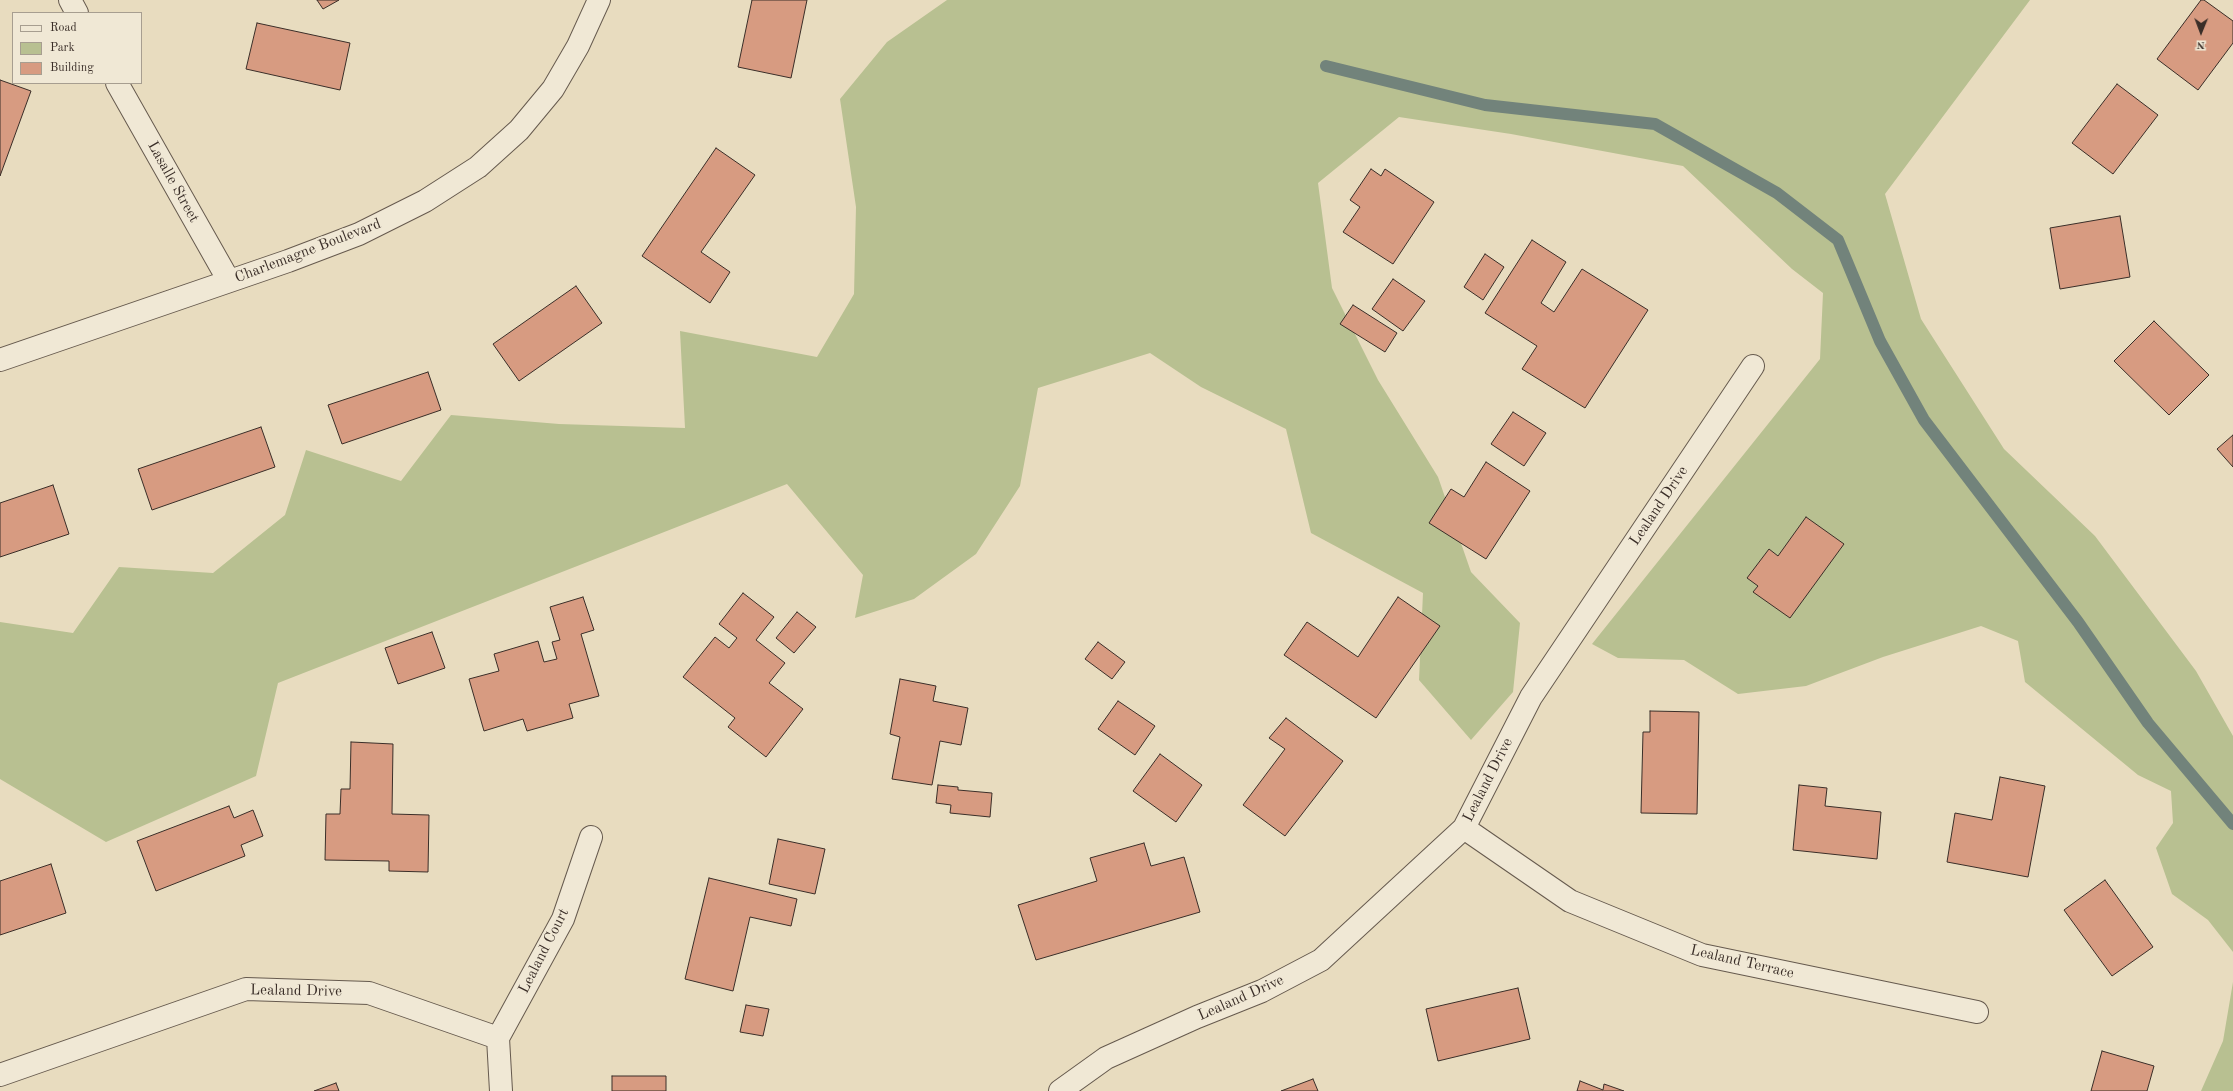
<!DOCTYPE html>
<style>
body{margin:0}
#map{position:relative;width:2233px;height:1091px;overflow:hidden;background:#e8dcbf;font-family:"Old Standard TT",serif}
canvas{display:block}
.legend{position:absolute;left:12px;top:12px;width:130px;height:72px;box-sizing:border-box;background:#f0e8d5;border:1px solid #a79e90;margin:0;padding:5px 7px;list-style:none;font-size:12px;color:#3a2e28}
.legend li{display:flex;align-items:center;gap:8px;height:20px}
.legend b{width:20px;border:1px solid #a79e90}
.north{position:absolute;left:2181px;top:12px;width:40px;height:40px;-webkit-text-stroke:3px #f0e8d5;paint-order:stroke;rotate:181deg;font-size:11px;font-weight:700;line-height:16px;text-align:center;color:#3a2e28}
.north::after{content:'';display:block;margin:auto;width:14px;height:18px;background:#3a2e28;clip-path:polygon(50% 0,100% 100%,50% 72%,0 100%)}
</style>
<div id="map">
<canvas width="2233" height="1091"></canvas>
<ul class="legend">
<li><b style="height:5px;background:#f0e8d5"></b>Road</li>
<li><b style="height:11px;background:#b8c091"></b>Park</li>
<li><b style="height:11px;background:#d79b81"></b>Building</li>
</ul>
<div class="north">N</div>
</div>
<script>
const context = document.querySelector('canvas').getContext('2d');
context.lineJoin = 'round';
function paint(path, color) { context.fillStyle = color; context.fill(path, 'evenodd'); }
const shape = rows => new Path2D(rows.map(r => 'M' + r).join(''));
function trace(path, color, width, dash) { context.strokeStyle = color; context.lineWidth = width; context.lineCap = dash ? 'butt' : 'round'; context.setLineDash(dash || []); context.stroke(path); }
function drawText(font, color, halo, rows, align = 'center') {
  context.font = font + ' "Old Standard TT",serif'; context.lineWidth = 4; context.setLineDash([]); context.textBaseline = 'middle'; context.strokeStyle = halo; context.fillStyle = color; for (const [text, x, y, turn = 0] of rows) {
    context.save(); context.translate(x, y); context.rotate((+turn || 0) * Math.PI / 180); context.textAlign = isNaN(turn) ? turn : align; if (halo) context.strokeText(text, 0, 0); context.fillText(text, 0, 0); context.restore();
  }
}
const green = shape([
 [947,0,2030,0,1885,194,1921,319,2004,449,2095,536,2196,671,2233,736,2233,952,2208,920,2172,894,2156,848,2173,823,2171,791,2138,775,2025,682,2018,641,1981,626,1883,657,1806,686,1738,694,1684,660,1618,658,1592,644,1820,359,1823,293,1792,269,1683,166,1511,134,1399,117,1318,183,1332,288,1378,380,1438,477,1471,572,1520,623,1513,692,1471,740,1419,680,1423,593,1311,533,1286,429,1201,387,1150,353,1038,388,1020,486,976,554,914,599,855,618,863,575,787,484,278,683,256,776,106,842,0,779,0,622,73,633,119,567,213,573,285,515,306,450,401,481,451,415,559,424,685,428,680,331,817,357,854,294,856,207,840,99,887,42],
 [2233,982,2233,1091,2201,1091,2223,1041]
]);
const stream = shape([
 [1326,66,1485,105,1655,124,1777,193,1838,240,1880,341,1924,420,2078,622,2148,723,2233,824]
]);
const building = shape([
 [317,0,339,0,323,9,317,0],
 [752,0,807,0,791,78,738,67,752,0],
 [2201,0,2204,0,2233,21,2233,43,2198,90,2157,59,2201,0],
 [257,23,350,43,340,90,246,69,257,23],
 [0,80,31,91,0,176,0,80],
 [2117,84,2158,115,2113,174,2072,143,2117,84],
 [716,148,755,175,701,252,730,272,710,303,642,256,716,148],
 [1371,169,1381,176,1385,169,1434,202,1393,264,1343,232,1360,207,1350,200,1371,169],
 [2120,216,2130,277,2060,289,2050,228,2120,216],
 [1532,240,1566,262,1541,303,1554,312,1582,269,1648,310,1585,408,1522,369,1537,346,1485,313,1532,240],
 [1485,254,1504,267,1483,300,1464,287,1485,254],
 [1393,279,1425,301,1403,331,1372,309,1393,279],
 [576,286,602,323,519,381,493,344,576,286],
 [1353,305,1397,333,1385,352,1340,324,1353,305],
 [2154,321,2209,375,2169,415,2114,361,2154,321],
 [428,372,441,410,342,444,328,405,428,372],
 [1513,412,1546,433,1524,466,1491,444,1513,412],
 [261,427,275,467,152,510,138,469,261,427],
 [2233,435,2233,467,2217,449,2233,435],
 [1486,462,1530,491,1486,559,1429,523,1451,489,1464,497,1486,462],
 [53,485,69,534,0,557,0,503,53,485],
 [1806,517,1844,544,1790,618,1753,592,1758,586,1747,578,1769,549,1778,556,1806,517],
 [743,593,774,617,756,640,785,663,769,683,803,709,766,757,728,727,735,718,683,677,715,637,729,648,737,638,719,624,743,593],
 [583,597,594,630,581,634,599,696,569,704,573,718,527,731,523,719,484,731,469,679,499,671,494,654,538,641,544,662,557,659,552,642,560,640,550,607,583,597],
 [1398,597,1440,626,1376,718,1284,655,1307,622,1358,657,1398,597],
 [797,612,816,627,794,653,776,638,797,612],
 [432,632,445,668,398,684,385,648,432,632],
 [1098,642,1125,662,1112,679,1085,659,1098,642],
 [900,679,936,686,933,701,968,708,961,745,940,741,932,785,892,779,900,737,890,734,900,679],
 [1118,701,1155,726,1135,755,1098,729,1118,701],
 [1650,711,1699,712,1697,814,1641,813,1643,732,1650,732,1650,711],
 [1286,718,1343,761,1285,836,1243,805,1285,749,1269,738,1286,718],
 [351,742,393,744,392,814,429,815,428,872,389,871,389,861,325,860,326,814,340,814,341,789,350,789,351,742],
 [1160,754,1202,785,1176,822,1133,791,1160,754],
 [2000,777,2045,786,2028,877,1947,862,1955,813,1992,820,2000,777],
 [938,785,958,787,958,790,992,793,990,817,950,813,951,805,936,803,938,785],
 [1799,785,1827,788,1825,806,1881,812,1877,859,1793,850,1799,785],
 [229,806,234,818,253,810,263,836,241,845,245,856,156,891,137,841,229,806],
 [778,839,825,849,815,894,769,884,778,839],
 [1144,843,1151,866,1184,857,1200,912,1036,960,1018,905,1097,881,1090,858,1144,843],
 [51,864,66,913,0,935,0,881,51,864],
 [709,878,797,899,791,926,750,917,733,991,685,979,709,878],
 [2105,880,2153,947,2112,976,2064,910,2105,880],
 [1518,988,1530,1039,1438,1061,1426,1009,1518,988],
 [746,1005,769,1009,763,1036,740,1032,746,1005],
 [2102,1051,2154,1066,2147,1091,2091,1091,2102,1051],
 [612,1076,666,1076,666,1091,612,1091,612,1076],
 [1313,1079,1318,1091,1281,1091,1313,1079],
 [1580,1081,1603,1090,1604,1084,1624,1091,1577,1091,1580,1081],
 [336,1083,339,1091,314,1091,336,1083]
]);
const minor = shape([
 [70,0,77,13],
 [117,83,229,281],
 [0,360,288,261,359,234,425,201,478,167,519,130,553,89,578,46,599,0],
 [1464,828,1570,901,1702,955,1977,1012],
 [498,1038,563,919,591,837],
 [498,1038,501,1091],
 [0,1075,246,989,369,993,498,1038],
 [1060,1091,1106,1058,1197,1017,1262,991,1321,960,1464,828,1531,697,1753,366]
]);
const streetNames = [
 ["Lasalle Street",173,182,61],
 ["Charlemagne Boulevard",308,251,-21],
 ["Lealand Drive",1659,506,-56],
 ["Lealand Drive",1488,780,-63],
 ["Lealand Court",544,951,-63],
 ["Lealand Terrace",1742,962,13],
 ["Lealand Drive",296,991,1],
 ["Lealand Drive",1241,998,-24]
];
paint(green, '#b8c091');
trace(stream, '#72837b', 12);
paint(building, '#d79b81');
trace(building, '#3a2e28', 1);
trace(minor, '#665a4e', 24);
trace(minor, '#f0e8d5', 22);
drawText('15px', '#3a2e28', '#f0e8d5', streetNames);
</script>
